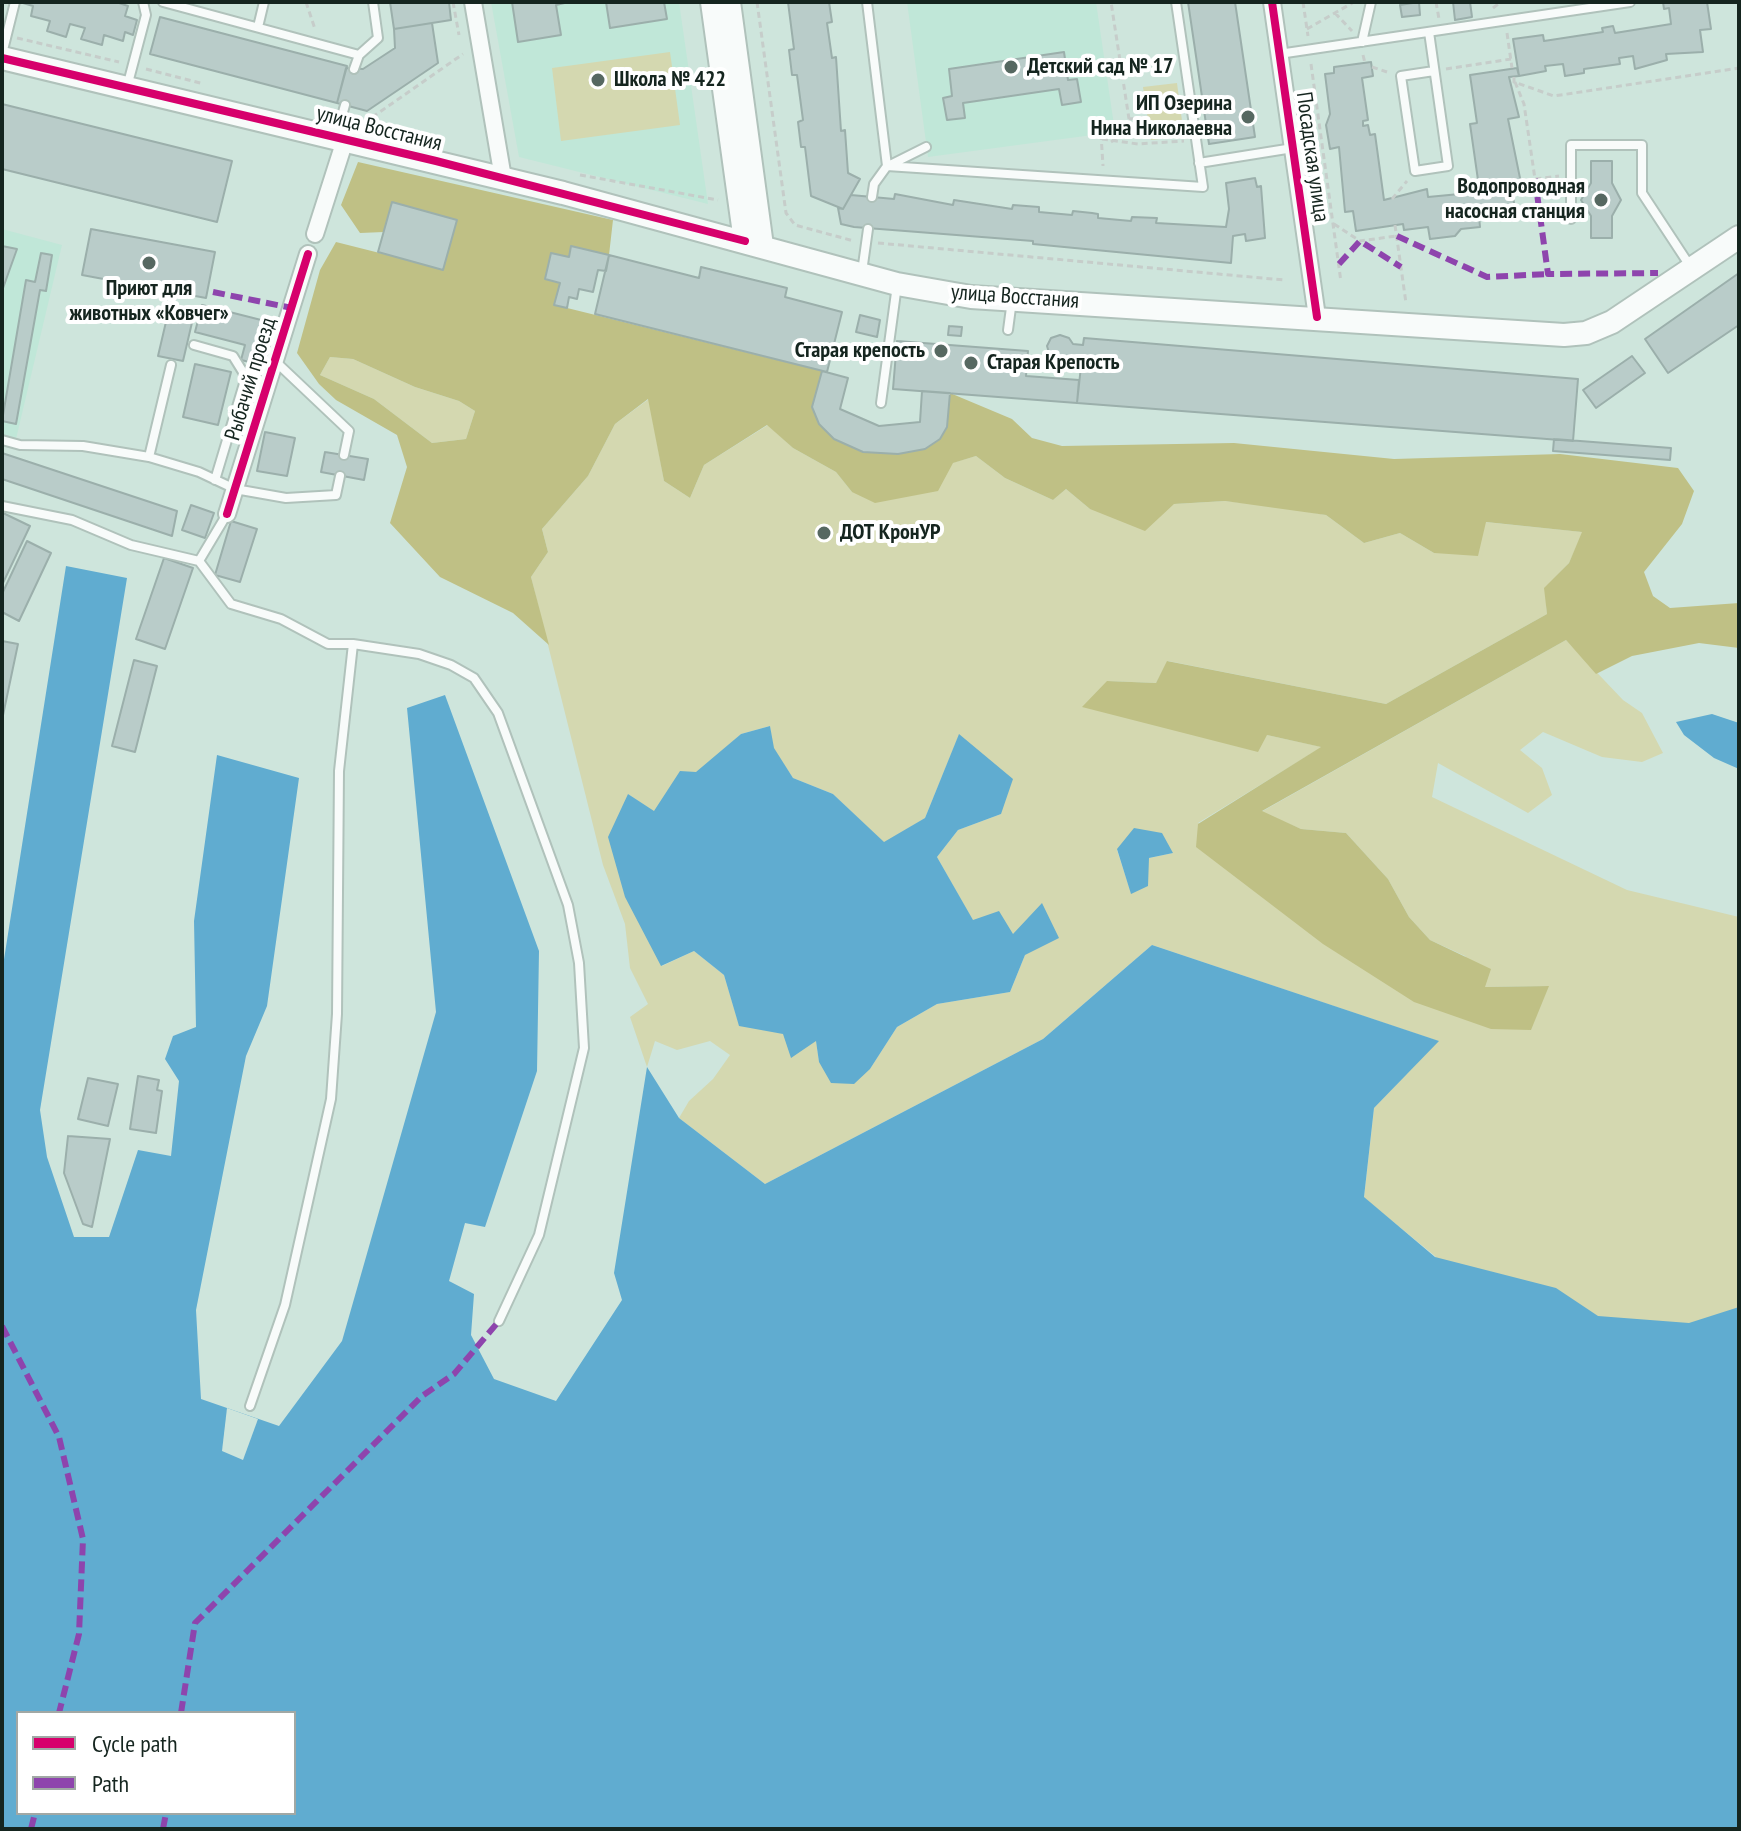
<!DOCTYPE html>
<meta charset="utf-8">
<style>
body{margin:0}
#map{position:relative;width:1741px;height:1831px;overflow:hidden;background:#cee5dc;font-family:"PT Sans Narrow",sans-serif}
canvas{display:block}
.frame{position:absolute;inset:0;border:4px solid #15251f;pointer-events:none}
.legend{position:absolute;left:16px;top:1711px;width:280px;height:104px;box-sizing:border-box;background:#fff;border:2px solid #a1a8a5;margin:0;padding:10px 14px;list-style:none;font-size:24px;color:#15251f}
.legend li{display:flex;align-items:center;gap:16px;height:40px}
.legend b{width:40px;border:2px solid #a1a8a5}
</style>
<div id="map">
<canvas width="1741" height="1831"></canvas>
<div class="frame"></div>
<ul class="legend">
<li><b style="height:10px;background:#d6006c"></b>Cycle path</li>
<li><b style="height:10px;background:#8e44ad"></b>Path</li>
</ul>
</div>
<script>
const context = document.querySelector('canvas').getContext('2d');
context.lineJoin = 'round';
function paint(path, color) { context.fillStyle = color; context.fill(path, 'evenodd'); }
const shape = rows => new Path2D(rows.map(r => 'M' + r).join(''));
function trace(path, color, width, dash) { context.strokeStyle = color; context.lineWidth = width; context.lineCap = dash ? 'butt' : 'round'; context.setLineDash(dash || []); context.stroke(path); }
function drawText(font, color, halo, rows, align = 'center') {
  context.font = font + ' "PT Sans Narrow",sans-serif'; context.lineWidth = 8; context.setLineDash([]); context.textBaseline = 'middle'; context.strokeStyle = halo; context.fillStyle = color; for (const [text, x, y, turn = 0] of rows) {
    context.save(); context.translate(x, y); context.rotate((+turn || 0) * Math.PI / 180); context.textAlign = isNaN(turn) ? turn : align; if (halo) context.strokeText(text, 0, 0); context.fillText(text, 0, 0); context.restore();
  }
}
const built = shape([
 [491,2,679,2,708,204,519,157],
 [907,2,1096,2,1115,132,928,157],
 [2,229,62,245,16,439,2,436]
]);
const green = shape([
 [670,52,680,125,561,141,552,68],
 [1177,83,1184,136,1151,140,1143,87],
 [330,357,353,359,415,387,459,401,475,411,466,439,432,443,374,399,320,375],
 [649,399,664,481,690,498,704,465,768,425,793,448,836,472,852,492,976,456,1005,478,1053,500,1066,489,1090,509,1225,501,1280,507,1326,515,1364,543,1400,533,1434,553,1485,522,1583,532,1569,563,1545,588,1547,614,1386,704,1168,661,1156,683,1107,681,1267,735,1322,747,1198,823,1530,1030,1548,986,1484,987,1465,956,1430,940,1409,917,1388,879,1346,833,1301,829,1261,812,1566,640,1623,700,1642,713,1663,753,1642,762,1602,757,1543,732,1520,750,1542,768,1552,795,1528,813,1438,763,1432,797,1627,890,1739,917,1739,1829,1435,1256,1364,1198,1374,1108,1438,1041,1152,945,1043,1039,765,1184,679,1118,689,1101,713,1079,730,1055,710,1041,677,1050,655,1041,647,1067,630,1017,648,1004,630,968,625,924,603,865,531,577,548,552,542,529,588,476,615,424],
 [770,726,773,748,793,778,833,794,884,843,925,818,959,735,1001,814,958,830,937,857,973,921,1013,934,1025,955,1010,992,937,1004,897,1027,870,1069,819,1062,816,1040,739,1025,724,975,694,951,662,966,628,794,654,812,741,734],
 [1117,850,1173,853,1149,858,1131,893]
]);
const forest = shape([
 [358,162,613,220,609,255,571,247,569,257,551,253,545,278,560,283,555,305,822,371,812,407,819,424,834,439,863,452,898,454,925,449,940,439,947,427,950,393,1012,419,1032,438,1062,446,1234,443,1394,459,1560,454,1678,468,1694,491,1682,524,1644,572,1653,596,1670,608,1739,603,1739,648,1699,643,1632,656,1596,674,1566,640,1262,811,1301,829,1346,833,1388,879,1409,917,1430,940,1491,969,1485,987,1549,986,1531,1030,1491,1029,1414,1002,1323,944,1196,847,1198,824,1321,747,1267,735,1258,752,1082,707,1107,681,1156,683,1167,661,1386,704,1547,614,1544,588,1569,563,1582,532,1486,522,1478,556,1434,553,1400,533,1364,543,1326,515,1225,501,1174,504,1145,531,1090,509,1066,489,1053,500,1005,478,976,456,953,463,938,491,875,503,852,492,836,472,793,448,767,425,704,465,690,498,664,481,648,399,615,424,588,476,542,529,548,552,531,577,549,645,513,613,440,577,390,523,407,467,397,435,336,400,319,384,297,353,320,270,336,242,443,269,456,220,393,202,384,232,360,233,341,205],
 [330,357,353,359,415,387,459,401,475,411,466,439,432,443,374,399,320,375]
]);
const water = shape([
 [66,566,127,578,40,1110,47,1157,74,1237,109,1237,138,1150,171,1156,179,1081,165,1059,173,1036,196,1027,194,921,217,755,299,778,267,1006,246,1056,196,1310,201,1399,279,1426,342,1341,436,1012,407,708,445,695,539,951,537,1071,485,1227,465,1223,449,1281,474,1294,471,1335,494,1379,556,1401,622,1300,614,1273,647,1067,679,1118,765,1184,1043,1039,1152,945,1439,1041,1374,1108,1364,1197,1435,1257,1556,1288,1598,1316,1689,1323,1739,1307,1739,1829,2,1829,2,972],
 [18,1713,294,1713,294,1813,18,1813],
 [1712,714,1739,723,1739,769,1714,758,1684,735,1676,722],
 [770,726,774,748,793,778,833,794,884,842,925,818,959,734,1013,779,1001,814,958,830,937,857,973,920,999,911,1013,934,1042,903,1059,938,1025,955,1010,992,937,1004,897,1027,870,1069,854,1084,831,1083,819,1062,816,1041,791,1058,783,1034,739,1026,724,975,694,951,661,966,625,897,608,837,628,794,654,811,680,771,696,772,741,734],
 [1134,828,1162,833,1173,853,1149,858,1148,886,1131,894,1117,849]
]);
const pier = shape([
 [227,1408,258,1419,243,1460,222,1451]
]);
const building = shape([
 [116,2,128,6,125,16,137,20,133,35,125,32,123,41,104,35,102,45,81,39,85,28,70,24,66,37,47,31,50,21,31,16,33,6,23,3,116,2],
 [390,2,449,2,451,20,394,29,390,2],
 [512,2,569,2,556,5,561,35,518,42,512,2],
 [606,2,664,2,667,19,610,28,606,2],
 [783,2,829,2,832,22,827,23,832,58,836,57,841,131,845,130,848,173,860,179,843,209,811,196,805,147,801,147,798,122,803,120,797,75,792,75,789,50,794,49,788,2,783,2],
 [1188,2,1235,2,1255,137,1209,144,1188,2],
 [1419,2,1420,15,1402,17,1400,5,1419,2],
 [1453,2,1470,2,1472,17,1455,20,1453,2],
 [1663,2,1707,2,1711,29,1700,30,1703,52,1666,54,1667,60,1635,69,1633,56,1619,58,1620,64,1584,69,1584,73,1565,76,1563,64,1545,66,1546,71,1519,76,1513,39,1543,35,1544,41,1603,32,1602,28,1613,26,1615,33,1671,24,1669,8,1664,9,1663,2],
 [160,17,347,66,337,103,150,54,160,17],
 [432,23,438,63,367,111,337,103,346,68,363,69,395,48,394,29,432,23],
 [1064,52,1068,80,1077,79,1081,102,1062,105,1059,89,963,103,965,118,947,120,943,98,952,96,949,69,1064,52],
 [1371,62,1373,76,1362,78,1368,120,1363,121,1363,126,1368,125,1370,135,1375,134,1384,200,1427,189,1428,197,1512,189,1515,210,1479,216,1480,227,1461,229,1455,236,1430,239,1428,227,1404,230,1403,224,1356,231,1353,211,1345,212,1339,147,1330,149,1326,125,1330,114,1325,74,1334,73,1334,67,1371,62],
 [1517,68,1519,76,1509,77,1519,117,1508,119,1522,188,1480,194,1470,124,1477,123,1470,75,1517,68],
 [2,104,232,161,217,222,2,169,2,104],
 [1591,161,1612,161,1612,183,1621,200,1612,216,1612,238,1591,238,1591,216,1581,200,1591,183,1591,161],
 [1255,178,1257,187,1261,186,1265,238,1246,241,1245,234,1233,236,1231,263,1033,244,1033,241,854,227,841,224,838,208,843,209,851,195,894,199,895,194,953,205,954,200,1012,209,1013,205,1039,207,1039,212,1072,215,1073,211,1092,213,1098,214,1098,218,1131,221,1132,217,1157,218,1156,223,1226,227,1229,209,1226,183,1255,178],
 [392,202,457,220,443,270,378,252,392,202],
 [91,229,215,252,206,298,82,275,91,229],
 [2,246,17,249,2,291,2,246],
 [571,246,609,255,606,271,598,270,593,292,579,289,577,299,569,297,567,308,554,305,560,283,545,279,551,253,569,257,571,246],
 [41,253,52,255,46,291,40,290,16,424,2,421,26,280,35,282,41,253],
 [609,255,699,278,701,267,787,288,785,297,842,312,827,372,595,314,609,255],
 [1739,273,1739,325,1668,373,1645,339,1739,273],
 [202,305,269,322,258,364,241,360,245,345,195,332,202,305],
 [169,309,194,314,183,361,158,356,169,309],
 [860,315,880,320,877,337,856,332,860,315],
 [949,326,962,327,961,336,948,335,949,326],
 [1060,335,1069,338,1073,344,1083,345,1084,338,1578,379,1573,441,1077,403,1082,357,1071,356,1057,361,1050,356,1047,346,1051,338,1060,335],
 [897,341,1028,351,1026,376,1079,380,1077,403,893,389,897,341],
 [1632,356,1645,373,1596,408,1583,390,1632,356],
 [195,364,231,372,218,425,183,417,195,364],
 [822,371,848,378,840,409,879,426,920,422,922,391,950,393,947,427,940,439,925,449,898,454,863,452,834,439,819,424,812,407,822,371],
 [265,432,295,438,287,476,257,471,265,432],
 [1554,439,1671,448,1670,460,1553,451,1554,439],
 [325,452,368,459,364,480,321,472,325,452],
 [2,453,177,511,172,536,2,479,2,453],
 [191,505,214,513,205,538,182,530,191,505],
 [3,513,30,526,2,585,2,515,3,513],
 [231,521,257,529,240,582,215,575,231,521],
 [27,541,51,553,19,621,2,612,2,594,27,541],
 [164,558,193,568,165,649,136,639,164,558],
 [2,641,18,644,2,720,2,641],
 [134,660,157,666,135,752,112,746,134,660],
 [138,1076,159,1080,157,1090,162,1091,156,1133,130,1129,138,1076],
 [88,1078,118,1084,108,1126,78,1119,88,1078],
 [68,1136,110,1139,92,1227,83,1224,64,1173,68,1136]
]);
const path = shape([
 [306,2,315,29],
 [453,2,459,35],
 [757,2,786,213,795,225,854,241],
 [1303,2,1308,36],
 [1436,2,1439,19],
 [1493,8,1501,2],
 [1335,13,1352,31],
 [1307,29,1354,2],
 [1507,33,1512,68],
 [17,38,119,62],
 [1363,55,1365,63],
 [1311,64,1341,282],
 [1372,67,1387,72],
 [146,69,204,84],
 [1446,69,1511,59],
 [1514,77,1514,82,1554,96,1739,68],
 [1515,82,1524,104,1535,179,1559,176],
 [1129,119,1148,117],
 [364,123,463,54],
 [1101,134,1103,166],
 [1102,139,1138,144,1184,141],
 [1111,142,1122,135,1129,119,1111,2],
 [580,175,718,200],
 [1392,199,1407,181],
 [1334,224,1360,241,1396,236],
 [1395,225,1406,303],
 [878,243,1284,280]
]);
const lane = shape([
 [163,2,359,55],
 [867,2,887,166,874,184,872,197],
 [258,27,264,2],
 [1429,32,1448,166,1415,171,1401,76,1434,71],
 [1362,42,1371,2],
 [2,54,15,2],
 [1279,54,1630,2],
 [354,69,359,55,378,38,373,2],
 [127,87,146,15,143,2],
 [336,137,345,105],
 [1199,163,1293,148],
 [887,166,1203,187,1176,2],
 [888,166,926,147],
 [1571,219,1571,145,1642,145,1642,193,1690,266],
 [862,272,868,229],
 [1008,330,1012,300],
 [194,345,233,356,246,377,215,480],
 [275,361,349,431,344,455],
 [881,403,897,285],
 [2,440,20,445,83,446,149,457,199,472,235,489,286,498,336,495,340,476],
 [149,457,171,365],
 [2,506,72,520,131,545,199,561,231,604,281,619,328,644,353,644],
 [199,561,227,514],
 [250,1406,285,1305,331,1099,337,1014,339,771,353,644,419,654,451,665,474,678,498,713,568,905,579,963,584,1048,539,1235,499,1321]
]);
const street = shape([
 [473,2,503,178],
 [1272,2,1317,317],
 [315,234,345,140],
 [227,514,308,254]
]);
const secondary = shape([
 [712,2,745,241],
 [729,2,762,246],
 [2,58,563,193,897,284,971,297,1564,335,1586,333,1612,322,1739,237]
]);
const quiet = shape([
 [1535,179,1548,274,1658,273],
 [1397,236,1487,277,1548,274],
 [1339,264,1360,241,1401,267],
 [213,292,292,308],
 [2,1326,59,1437,83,1539,79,1634,59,1713],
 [181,1713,195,1623,422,1396,454,1374,499,1321],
 [31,1829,35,1813],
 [163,1829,166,1813]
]);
const cycleway = shape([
 [1272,2,1317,317],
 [2,58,436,161,745,241],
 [227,514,308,254]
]);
const markers = [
 [1011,67,8,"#566861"],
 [598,80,8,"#566861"],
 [1248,117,8,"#566861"],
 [1601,200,8,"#566861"],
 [149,263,8,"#566861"],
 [941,351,8,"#566861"],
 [971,363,8,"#566861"],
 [824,533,8,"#566861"]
];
const poiNames = [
 ["Детский сад № 17",1027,67],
 ["Школа № 422",614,80],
 ["ИП Озерина",1232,104,"right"],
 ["Нина Николаевна",1232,129,"right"],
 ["Водопроводная",1585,187,"right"],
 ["насосная станция",1585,212,"right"],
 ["Приют для",149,289,"center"],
 ["животных «Ковчег»",149,314,"center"],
 ["Старая крепость",925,351,"right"],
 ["Старая Крепость",987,363],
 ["ДОТ КронУР",840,533]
];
const streetNames = [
 ["улица Восстания",379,129,14],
 ["Посадская улица",1312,157,82],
 ["улица Восстания",1015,297,4],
 ["Рыбачий проезд",251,379,-73]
];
paint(built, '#c0e7d8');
paint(green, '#d4d8b0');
paint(forest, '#bfc085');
paint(water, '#60acd0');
paint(pier, '#cee5dc');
paint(building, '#b9ccc9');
trace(building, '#9bafab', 2);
trace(lane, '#b0c2bb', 12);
trace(street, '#b0c2bb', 20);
trace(secondary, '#b0c2bb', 26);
trace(path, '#c6cdca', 3, [6, 4]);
trace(lane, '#f8fbfa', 8);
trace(street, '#f8fbfa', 16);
trace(secondary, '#f8fbfa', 22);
trace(quiet, '#8e44ad', 6, [12, 6]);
trace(cycleway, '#d6006c', 8);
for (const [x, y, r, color] of markers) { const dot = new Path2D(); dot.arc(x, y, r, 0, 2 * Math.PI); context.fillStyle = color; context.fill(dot); trace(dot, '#fff', 3); }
drawText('bold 22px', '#15251f', '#fff', poiNames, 'left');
drawText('22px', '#15251f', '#fff', streetNames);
</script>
